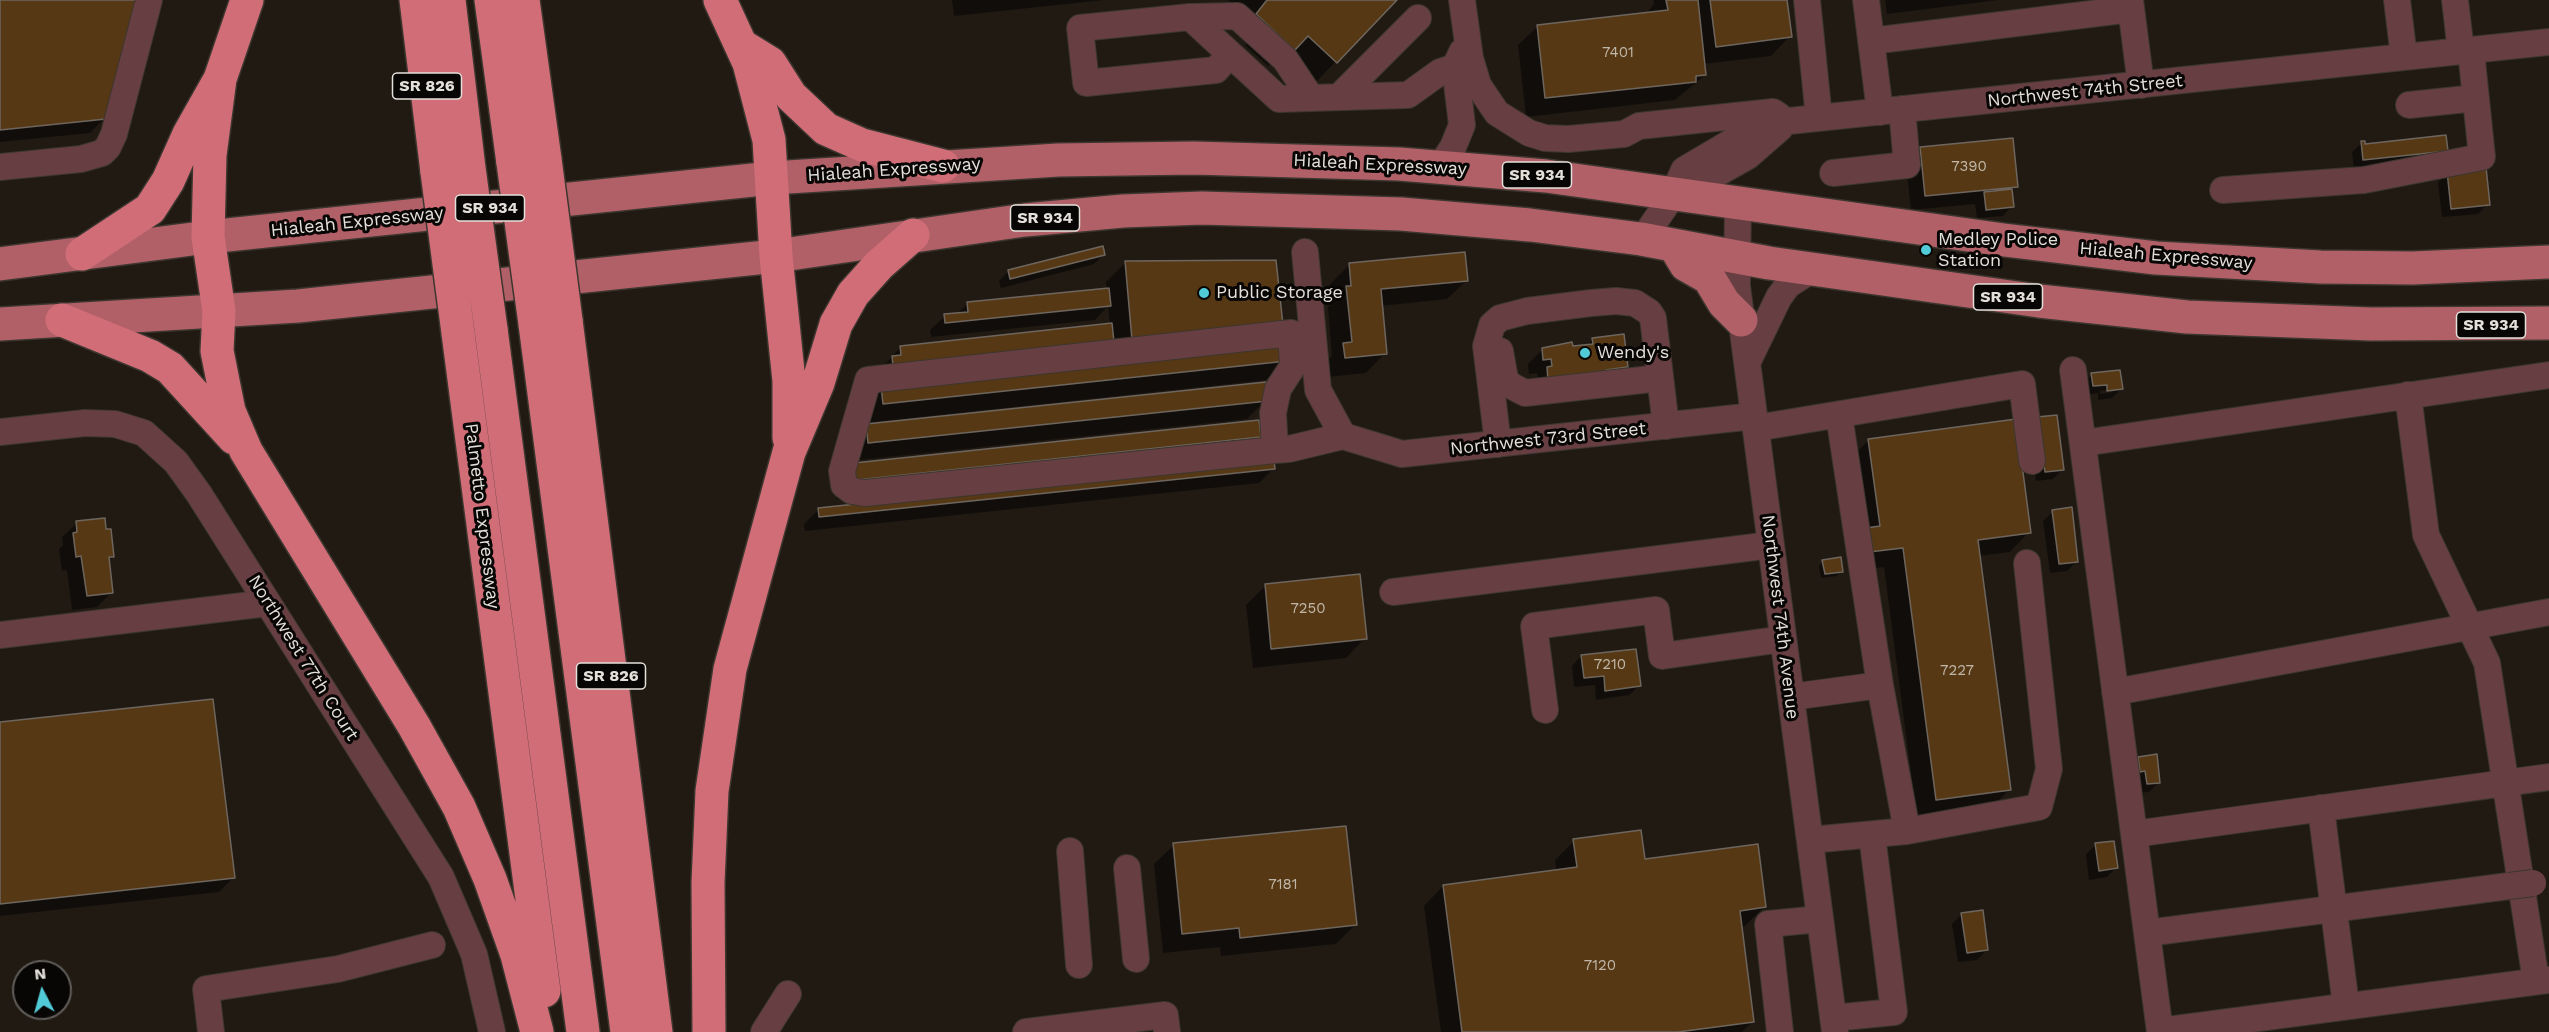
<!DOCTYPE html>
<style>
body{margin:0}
#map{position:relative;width:2549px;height:1032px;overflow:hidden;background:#211a13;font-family:"Work Sans",sans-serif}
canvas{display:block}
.north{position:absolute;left:12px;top:960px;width:60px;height:60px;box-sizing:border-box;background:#080604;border:2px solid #605d5a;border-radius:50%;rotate:354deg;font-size:16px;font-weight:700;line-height:24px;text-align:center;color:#e3dfda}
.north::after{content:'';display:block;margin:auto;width:21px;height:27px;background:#52cbd8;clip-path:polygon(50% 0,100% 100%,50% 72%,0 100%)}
</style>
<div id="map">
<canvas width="2549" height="1032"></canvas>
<div class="north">N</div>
</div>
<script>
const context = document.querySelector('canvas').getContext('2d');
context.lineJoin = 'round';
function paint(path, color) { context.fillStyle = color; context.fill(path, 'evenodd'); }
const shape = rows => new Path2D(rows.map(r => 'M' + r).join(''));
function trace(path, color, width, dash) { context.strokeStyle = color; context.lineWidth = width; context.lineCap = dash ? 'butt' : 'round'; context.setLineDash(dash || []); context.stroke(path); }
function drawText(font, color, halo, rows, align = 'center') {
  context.font = font + ' "Work Sans",sans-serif'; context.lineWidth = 6; context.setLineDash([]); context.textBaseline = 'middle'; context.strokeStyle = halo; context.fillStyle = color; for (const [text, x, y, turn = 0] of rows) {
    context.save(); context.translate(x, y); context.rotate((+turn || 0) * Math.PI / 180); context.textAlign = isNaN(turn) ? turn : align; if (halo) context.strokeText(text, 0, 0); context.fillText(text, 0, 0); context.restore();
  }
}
const shadow = shape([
 [0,0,135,0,105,118,90,133,0,142],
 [952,0,1104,0,954,16],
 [1228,0,1395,0,1317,81,1288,54,1274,68,1270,64,1268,66,1245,45,1248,43,1238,34,1250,21],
 [1653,0,1785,0,1790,36,1771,56,1703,64,1705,75,1675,100,1526,117,1518,45,1538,26,1646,14,1654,4],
 [1885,0,1998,0,1887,14],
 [2362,143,2364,145,2447,151,2437,160,2354,169,2352,152],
 [1921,148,2016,187,2011,192,2012,206,2003,216,1977,218,1975,204,1911,210,1906,163],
 [2448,172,2488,204,2478,214,2442,217,2438,182],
 [1103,255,1094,264,1001,288,999,281,1009,271],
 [1125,263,1285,361,1266,380,864,423,862,407,881,387,878,372,901,347,1110,325,1108,306,1095,320,931,337,930,330,945,316,957,314,967,304,1107,289,1106,282],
 [1349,265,1467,280,1447,299,1381,306,1385,353,1366,373,1326,377,1325,363,1332,356,1328,307,1332,303,1330,284],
 [1593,339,1627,367,1612,381,1533,383,1538,378,1537,373,1529,374,1528,364,1543,349,1571,343,1571,348,1586,346],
 [2092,375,2121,389,2112,398,2098,400,2098,393,2084,395,2082,384],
 [2113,389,2113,392,2100,394,2100,391],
 [1266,400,1247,419,849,461,867,425],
 [2029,428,2063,469,2053,479,2036,481],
 [1259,437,1240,456,837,499,836,483,855,464],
 [1869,440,2029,532,2010,552,1978,556,2009,790,1990,809,1917,819,1884,567,1850,571,1849,459],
 [1274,468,1259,483,805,531,804,524,819,509],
 [2053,512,2077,561,2067,571,2050,573,2043,521],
 [77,523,105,531,113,556,108,561,112,592,97,607,72,610,67,570,62,571,59,549,63,545,62,537],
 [1823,561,1841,571,1837,576,1821,578,1819,566],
 [1265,586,1365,638,1346,658,1253,668,1246,605],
 [1581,656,1639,686,1629,695,1596,700,1595,685,1574,687,1572,666],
 [0,723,234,877,219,892,0,916],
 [2139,758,2159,782,2149,792,2138,793,2129,768],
 [1574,841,1643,861,1765,906,1745,926,1740,927,1753,1021,1742,1032,1441,1032,1424,906,1443,886,1556,871,1555,860],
 [1174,845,1355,925,1336,944,1221,956,1220,947,1163,953,1154,864],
 [2096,845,2116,868,2107,877,2089,880,2086,854],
 [1962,914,1987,950,1977,960,1958,962,1952,924]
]);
const building = shape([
 [0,0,137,0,106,119,0,130,0,0],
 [1267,0,1397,0,1337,63,1308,36,1295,50,1290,46,1256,14,1267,0],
 [1666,0,1698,0,1706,75,1696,76,1696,82,1545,98,1537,25,1668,10,1666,0],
 [1710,0,1787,0,1792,37,1716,47,1710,0],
 [2446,135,2448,151,2363,160,2361,141,2365,141,2365,144,2446,135],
 [2013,138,2018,187,1925,196,1920,147,2013,138],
 [2486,167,2490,205,2451,209,2447,171,2486,167],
 [2012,189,2014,207,1986,210,1984,192,2012,189],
 [1103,246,1105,255,1010,279,1008,270,1103,246],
 [1465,252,1468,281,1381,289,1387,354,1345,358,1343,343,1352,342,1346,286,1351,286,1349,263,1465,252],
 [1276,260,1283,325,1132,340,1125,261,1276,260],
 [1109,288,1111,306,945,323,944,314,968,312,967,302,1109,288],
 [1112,323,1114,342,893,366,892,356,901,355,900,346,1112,323],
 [1624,334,1628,367,1606,370,1607,375,1548,382,1547,367,1552,366,1551,359,1543,360,1542,348,1572,342,1573,346,1593,344,1592,338,1624,334],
 [1285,343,1287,361,883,404,881,386,1285,343],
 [2120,370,2123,389,2107,391,2107,385,2093,386,2091,373,2120,370],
 [1266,382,1268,401,868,443,866,424,1266,382],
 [2057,415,2064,470,2045,472,2037,417,2057,415],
 [2016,419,2031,533,1978,540,2011,790,1936,800,1903,548,1869,552,1866,528,1880,526,1868,439,2016,419],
 [1259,420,1261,437,856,480,854,463,1259,420],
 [1274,460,1275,469,819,517,818,508,1274,460],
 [2072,507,2078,562,2059,564,2052,510,2072,507],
 [105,518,106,529,111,529,114,557,109,557,113,593,87,596,81,556,76,557,73,533,77,532,76,521,105,518],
 [1841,557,1843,572,1825,574,1822,560,1841,557],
 [1360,574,1367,639,1271,649,1265,584,1360,574],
 [1636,649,1641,686,1605,691,1604,676,1584,678,1581,655,1636,649],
 [213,699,235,878,0,904,0,722,213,699],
 [2157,754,2160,783,2147,784,2145,771,2140,772,2138,757,2157,754],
 [1346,826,1357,925,1240,938,1239,928,1182,934,1173,843,1346,826],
 [1641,830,1645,859,1758,844,1766,907,1740,911,1754,1022,1678,1032,1462,1032,1443,885,1577,867,1573,839,1641,830],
 [2114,841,2118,868,2099,871,2095,843,2114,841],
 [1983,910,1988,950,1967,953,1961,913,1983,910]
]);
const minor = shape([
 [1462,0,1470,58,1478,85,1497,113,1529,133,1545,138,1568,139,1624,134,1639,126,1773,112,1779,116],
 [1807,0,1819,118],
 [1866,0,1880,112],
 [2130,0,2141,85],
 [2397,0,2404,57],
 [2455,0,2461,52],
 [1190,17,1279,99,1408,95,1440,72,1455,67],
 [1871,41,2131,9],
 [1230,54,1216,70,1086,83,1080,28,1190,17,1237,16,1285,59,1311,98],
 [1339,97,1418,18],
 [2409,105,2476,98],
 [0,167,81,159,102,153,108,147,114,134,149,0],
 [1440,167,1453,147,1462,125,1455,67,1462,52],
 [1833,173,1907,165,1902,109],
 [2223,190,2364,180,2482,157,2471,51],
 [1674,193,1709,178,1748,156,1780,128],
 [1738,202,1737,286,1835,1032],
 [1643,239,1674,193,1684,170,1740,137,1789,121,2549,42],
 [1305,252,1318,390,1343,436],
 [1500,351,1505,379,1510,385,1525,393,1660,378],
 [1747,363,1779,297,1788,285,1813,269],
 [2073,370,2160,1032],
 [2408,395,2426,535,2487,663,2536,981],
 [1756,428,2022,384,2032,461],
 [0,432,85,423,115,424,144,433,176,462,199,494,441,877,474,954,492,1032],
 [2083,443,2549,375],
 [1498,444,1486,346,1492,325,1500,318,1527,311,1591,303,1616,301,1635,303,1649,312,1653,318,1666,426],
 [1275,450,1273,413,1278,389,1293,366,1291,333,868,380,842,471,844,485,852,491,865,493,1275,450,1289,449,1343,436,1402,454,1754,416],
 [1393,592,1771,545],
 [0,635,268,603],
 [2115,692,2549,612],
 [1791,697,1880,685,1839,415],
 [1545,710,1534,626,1656,610,1662,656,1783,639],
 [2321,808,2346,1006],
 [1907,831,2039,807,2049,769,2027,563],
 [2134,834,2549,777],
 [1810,840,1907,831,1880,685],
 [1070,851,1079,965],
 [1127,868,1136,959],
 [2147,933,2509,886],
 [1833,1018,1894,1012,1872,835],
 [2160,1031,2549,980],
 [211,1032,206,989,338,969,432,945],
 [764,1032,788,994],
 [1026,1032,1165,1015,1167,1032],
 [1780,1032,1768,924,1820,919]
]);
const major = shape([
 [1674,245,1686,265,1709,278,1724,303,1741,320],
 [0,264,208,237,772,178,1058,160,1194,158,1399,164,1546,176,2004,240,2156,258,2320,267,2413,268,2549,262],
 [0,324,298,306,776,256,1025,220,1123,211,1202,208,1401,214,1530,225,1641,239,1769,263,2039,301,2187,317,2371,324,2549,323]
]);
const highway = shape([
 [416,0,437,172],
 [449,0,469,168],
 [491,0,513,163],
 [523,0,545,159],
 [720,0,749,63,769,140,776,256,789,381,789,438],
 [744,47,770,63,791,96,826,129,862,145,943,166],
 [220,79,210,155,208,237,219,311,217,351,229,411,246,451,414,726,459,807,490,879,517,955,537,1032],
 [82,254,150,209,168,181,189,134,220,79,247,0],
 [62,320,150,356,170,368,234,438],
 [566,320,656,1032],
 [535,324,627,1032],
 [491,329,583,1032],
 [458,333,544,991],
 [709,1032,708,883,712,791,730,669,789,452,818,383,836,324,853,294,879,265,913,235]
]);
const minorBridge = shape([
 [2509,886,2533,883]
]);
const highwayBridge = shape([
 [545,159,566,320],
 [513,163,535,324],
 [469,168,491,329],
 [437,172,458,333]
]);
const markers = [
 [1926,250,6,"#52cbd8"],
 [1204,293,6,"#52cbd8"],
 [1585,353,6,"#52cbd8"]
];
const numberNames = [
 ["7401",1618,53],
 ["7390",1969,167],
 ["7250",1308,609],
 ["7210",1610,665],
 ["7227",1957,671],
 ["7181",1283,885],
 ["7120",1600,966]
];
const shields = [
 [427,86,69],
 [1537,175,69],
 [490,208,69],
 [1045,218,69],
 [2008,297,69],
 [2491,325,69],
 [611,676,69]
];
const shieldNames = [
 ["SR 826",427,86],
 ["SR 934",1537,175],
 ["SR 934",490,208],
 ["SR 934",1045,218],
 ["SR 934",2008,297],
 ["SR 934",2491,325],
 ["SR 826",611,676]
];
const streetNames = [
 ["Northwest 74th Street",2085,91,-6],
 ["Hialeah Expressway",1380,165,3],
 ["Hialeah Expressway",894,170,-4],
 ["Hialeah Expressway",357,222,-6],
 ["Hialeah Expressway",2166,256,5],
 ["Northwest 73rd Street",1548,439,-6],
 ["Palmetto Expressway",482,516,83],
 ["Northwest 74th Avenue",1780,617,83],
 ["Northwest 77th Court",303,658,58]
];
const poiNames = [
 ["Medley Police",1938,240],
 ["Station",1938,261],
 ["Public Storage",1216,293],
 ["Wendy's",1597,353]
];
paint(shadow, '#0007');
paint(building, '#563914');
trace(building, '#6e665e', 1.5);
trace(minor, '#3c362f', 28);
trace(major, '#3c362f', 36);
trace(highway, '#3c362f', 36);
trace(minor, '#673f42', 26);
trace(major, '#b26068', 33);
trace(highway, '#d06d77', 33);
trace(minorBridge, '#3c362f', 28, []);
trace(highwayBridge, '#3c362f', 36, []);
trace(minorBridge, '#673f42', 26);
trace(highwayBridge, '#d06d77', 33);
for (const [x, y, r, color] of markers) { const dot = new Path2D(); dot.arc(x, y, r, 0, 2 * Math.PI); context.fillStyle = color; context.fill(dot); trace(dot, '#080604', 2); }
drawText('15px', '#c0b6a8', null, numberNames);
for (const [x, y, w] of shields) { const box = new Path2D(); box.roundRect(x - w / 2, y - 13, w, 26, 4.5); context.fillStyle = '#080604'; context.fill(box); trace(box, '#e3dfda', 1.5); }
drawText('bold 16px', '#e3dfda', null, shieldNames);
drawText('18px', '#e3dfda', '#080604', streetNames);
drawText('18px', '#e3dfda', '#080604', poiNames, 'left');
</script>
